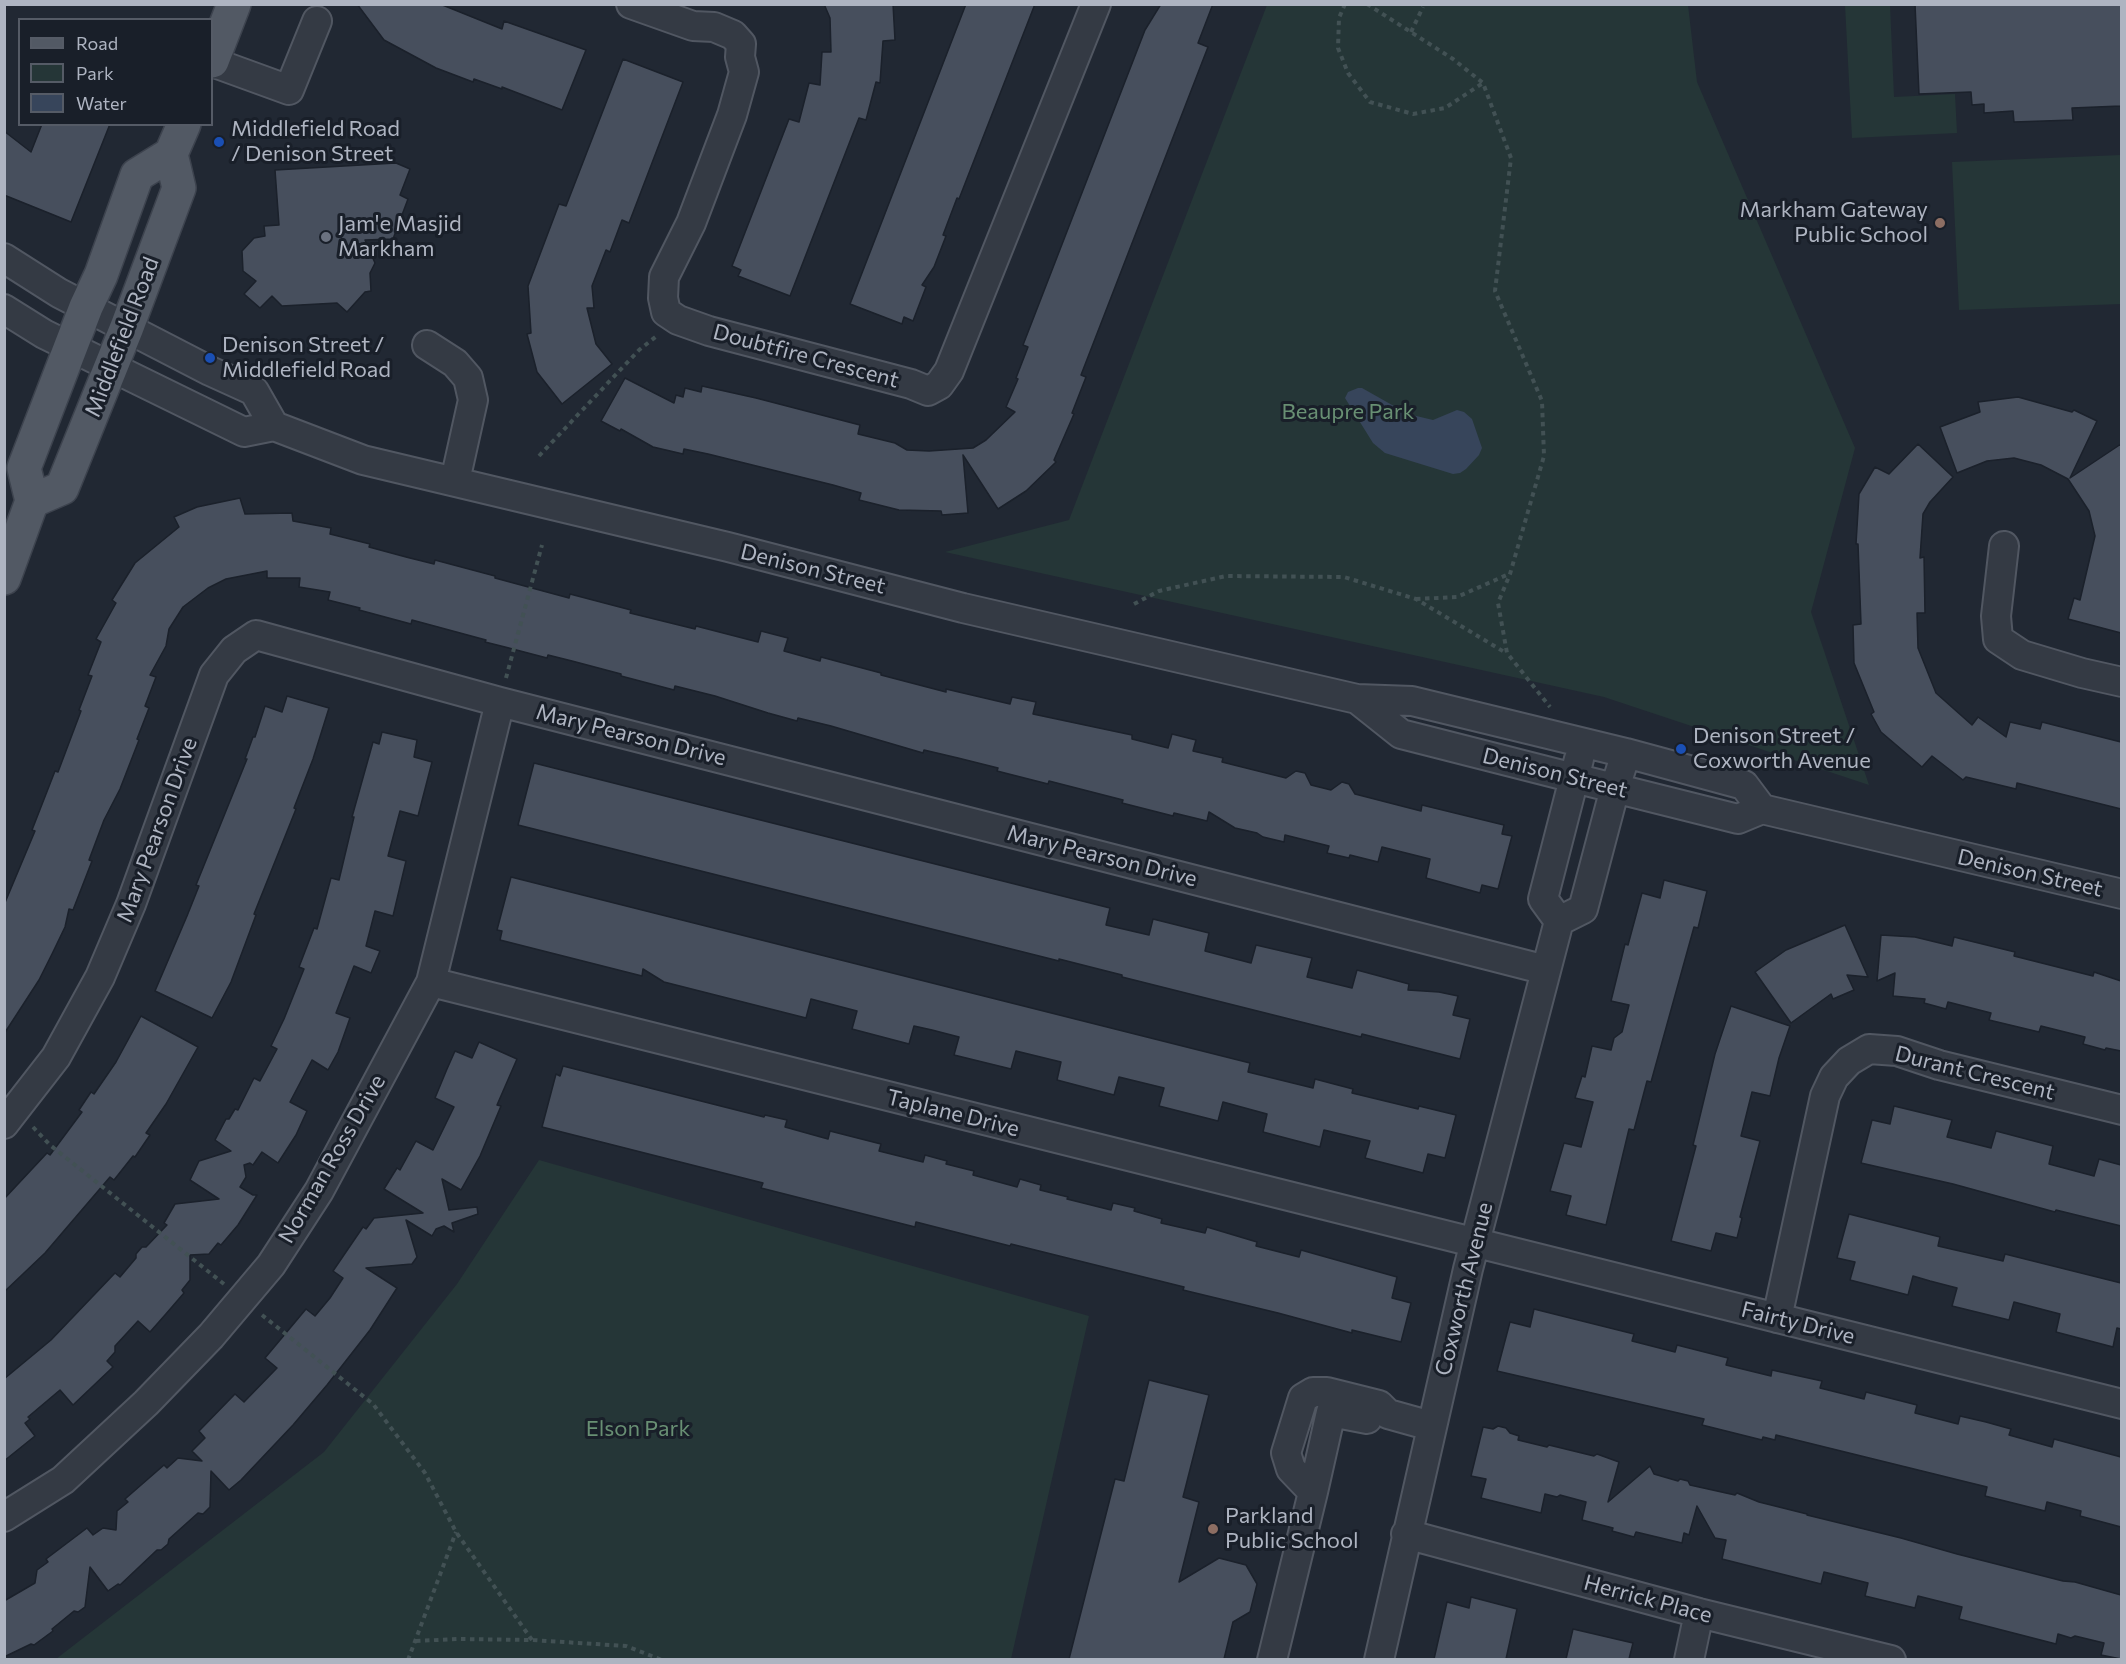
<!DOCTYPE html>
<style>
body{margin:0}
#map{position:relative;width:2126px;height:1664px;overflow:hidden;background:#212833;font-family:Commissioner,sans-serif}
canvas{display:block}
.frame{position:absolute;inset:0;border:6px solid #aeb4c1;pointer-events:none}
.legend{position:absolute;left:18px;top:18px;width:195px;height:108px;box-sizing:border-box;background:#191f29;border:2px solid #555b66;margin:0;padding:8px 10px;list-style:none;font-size:18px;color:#aeb4c1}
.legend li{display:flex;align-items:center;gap:12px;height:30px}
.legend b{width:30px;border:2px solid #555b66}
</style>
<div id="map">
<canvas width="2126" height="1664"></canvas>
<div class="frame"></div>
<ul class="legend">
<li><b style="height:8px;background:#525964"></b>Road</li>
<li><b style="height:16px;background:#253637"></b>Park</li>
<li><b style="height:16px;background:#37455b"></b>Water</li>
</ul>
</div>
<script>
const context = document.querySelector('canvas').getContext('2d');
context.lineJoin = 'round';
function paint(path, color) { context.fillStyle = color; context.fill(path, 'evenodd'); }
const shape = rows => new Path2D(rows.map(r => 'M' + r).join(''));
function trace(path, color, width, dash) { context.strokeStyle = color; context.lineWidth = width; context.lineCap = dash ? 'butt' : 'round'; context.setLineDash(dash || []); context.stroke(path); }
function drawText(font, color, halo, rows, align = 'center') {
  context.font = font + ' Commissioner,sans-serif'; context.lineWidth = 6; context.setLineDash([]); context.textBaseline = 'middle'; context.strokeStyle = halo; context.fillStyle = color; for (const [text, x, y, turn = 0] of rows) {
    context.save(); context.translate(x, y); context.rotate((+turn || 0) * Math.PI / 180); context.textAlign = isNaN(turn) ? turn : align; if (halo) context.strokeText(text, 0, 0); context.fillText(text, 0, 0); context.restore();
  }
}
const green = shape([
 [1267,5,1688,5,1697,82,1855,448,1811,612,1869,785,1604,697,945,552,1069,520],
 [1845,5,1890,5,1894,97,1955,94,1957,133,1852,138],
 [2121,155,2121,304,1959,310,1952,162],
 [539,1160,1089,1316,1011,1659,56,1659,324,1452,457,1284]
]);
const water = shape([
 [1358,388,1362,388,1408,414,1433,420,1457,410,1464,412,1472,419,1482,448,1479,455,1466,469,1460,473,1453,474,1385,453,1373,443,1345,398,1348,392]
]);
const building = shape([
 [357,4,440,4,502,29,504,21,586,50,562,110,502,87,502,89,474,79,473,82,436,68,384,40,357,4],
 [824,4,893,4,895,40,883,41,880,83,876,82,866,120,859,118,790,296,738,276,741,270,732,266,789,119,799,122,809,83,820,85,822,52,831,52,830,18,824,4],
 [966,4,1035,4,959,199,957,198,943,235,946,236,934,267,922,285,926,287,913,321,904,317,902,324,850,304,966,4],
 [1161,4,1213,4,1198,43,1208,47,1081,375,1086,377,1072,413,1074,414,1054,460,1056,462,1026,491,998,509,963,455,968,513,942,515,941,511,899,510,859,500,861,493,833,485,708,454,684,449,683,454,653,447,621,429,620,431,601,421,625,378,674,403,676,395,683,397,685,388,701,392,702,386,756,398,860,425,858,434,895,443,907,450,929,451,973,448,986,440,1015,412,1006,407,1018,379,1016,378,1028,347,1023,345,1145,30,1161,4],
 [1915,4,2121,4,2121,106,2072,108,2073,120,2014,122,2013,111,1984,113,1984,104,1972,105,1971,92,1919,94,1915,4],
 [623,59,683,82,629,223,622,220,610,252,606,250,592,286,594,308,587,308,596,344,612,364,562,404,537,372,527,334,531,333,528,286,559,204,566,206,623,59],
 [42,124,110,124,71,222,4,195,4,131,31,152,42,124],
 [396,163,410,169,400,195,408,199,393,239,365,240,375,263,370,273,371,291,365,292,347,312,337,303,282,306,272,296,260,308,244,294,256,281,243,271,242,251,254,238,265,236,264,226,279,225,275,170,396,163],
 [2018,397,2072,412,2074,410,2097,421,2070,478,2121,444,2121,633,2068,619,2074,598,2080,600,2095,536,2089,511,2068,479,2041,465,2014,458,1987,461,1957,473,1940,427,1980,412,1978,402,2018,397],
 [1918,444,1953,477,1930,502,1923,514,1920,558,1924,557,1925,613,1917,613,1918,648,1936,693,1972,725,1978,717,2006,737,2010,722,2040,729,2042,722,2121,742,2121,809,2017,783,2016,789,1966,777,1963,780,1932,756,1922,767,1881,732,1871,714,1874,712,1854,663,1853,625,1861,624,1858,544,1856,544,1859,494,1875,467,1889,474,1918,444],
 [240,498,245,514,292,513,293,521,331,528,330,534,370,544,369,547,406,557,434,564,435,560,495,576,495,578,569,598,570,594,631,610,630,613,695,629,696,626,758,642,761,631,788,638,784,651,820,661,821,657,881,673,881,675,946,692,946,689,1010,704,1012,697,1036,702,1033,714,1132,735,1132,739,1168,748,1172,734,1196,740,1193,751,1223,758,1222,762,1286,778,1296,771,1305,773,1311,785,1331,790,1342,782,1349,784,1355,794,1421,811,1422,805,1504,825,1502,834,1512,836,1498,889,1482,885,1480,893,1426,878,1430,859,1382,847,1378,862,1350,855,1349,858,1327,853,1329,846,1285,835,1284,842,1263,837,1257,833,1235,828,1209,812,1207,821,1174,813,1173,816,1122,803,1123,800,1049,781,1048,784,997,771,998,768,958,758,924,750,923,753,831,726,798,718,797,721,768,713,715,696,675,686,674,690,621,676,621,674,572,661,548,655,547,658,505,647,485,642,486,640,412,620,411,624,359,610,360,608,328,600,330,592,299,587,300,578,267,578,267,571,226,579,208,588,183,607,169,629,166,646,150,675,156,677,145,706,149,708,137,739,139,740,120,789,104,820,89,860,92,861,73,910,69,909,65,927,52,954,39,980,4,1034,4,905,35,831,32,830,55,771,58,772,81,711,79,710,92,676,88,675,101,642,96,639,116,603,112,600,135,563,179,527,174,517,197,507,240,498],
 [287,696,329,708,313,759,294,808,296,809,254,914,256,915,231,982,212,1018,155,991,187,916,199,886,196,885,247,759,245,759,253,737,255,737,265,706,282,712,287,696],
 [382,732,417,740,414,757,432,762,418,816,400,811,388,856,406,861,393,916,375,911,366,946,380,951,371,973,354,966,336,1013,350,1018,338,1052,328,1070,312,1060,290,1102,307,1111,296,1135,278,1163,262,1152,253,1165,250,1163,244,1165,246,1177,240,1187,253,1195,257,1195,238,1225,221,1245,218,1243,209,1254,190,1255,190,1280,182,1290,184,1293,165,1315,150,1332,138,1321,115,1346,115,1352,107,1361,113,1367,73,1405,60,1390,28,1417,30,1419,25,1423,35,1436,4,1461,4,1379,51,1340,115,1273,120,1277,136,1258,136,1254,142,1247,146,1247,167,1225,164,1223,175,1204,219,1199,190,1180,199,1161,231,1151,215,1140,226,1119,229,1119,235,1109,238,1110,254,1078,260,1081,277,1049,271,1046,284,1019,304,969,299,967,314,928,317,929,331,878,339,880,354,817,352,817,373,742,379,744,382,732],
 [534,763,1110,908,1106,925,1149,935,1153,919,1209,933,1205,951,1251,963,1256,945,1312,958,1307,977,1352,988,1357,970,1409,984,1408,990,1439,992,1458,996,1453,1015,1470,1019,1460,1059,1362,1034,1361,1037,1122,977,1122,975,1059,959,1059,961,518,825,534,763],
 [511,877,1250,1063,1248,1072,1313,1088,1315,1079,1353,1089,1352,1093,1418,1109,1419,1106,1456,1115,1445,1158,1428,1154,1423,1173,1365,1158,1370,1141,1324,1130,1320,1147,1263,1132,1267,1114,1223,1102,1218,1121,1159,1106,1164,1088,1119,1077,1114,1095,1057,1080,1061,1062,1016,1051,1011,1069,954,1055,959,1037,932,1030,914,1026,909,1044,852,1029,857,1011,811,999,806,1018,664,982,643,969,642,976,500,940,502,931,497,930,511,877],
 [1664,880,1707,891,1698,928,1694,927,1651,1082,1647,1081,1634,1130,1629,1129,1606,1225,1566,1215,1571,1196,1550,1191,1564,1143,1581,1147,1593,1102,1575,1098,1582,1076,1585,1077,1592,1046,1611,1050,1614,1038,1622,1032,1629,1005,1611,1001,1625,944,1628,945,1642,893,1660,898,1664,880],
 [1845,925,1868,977,1847,975,1854,990,1833,999,1831,994,1791,1023,1755,972,1786,950,1845,925],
 [1881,935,1915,937,1952,946,1954,937,2015,952,2014,956,2093,976,2094,972,2121,981,2121,1051,2106,1048,2105,1050,2083,1044,2085,1037,2041,1026,2039,1032,1989,1020,1991,1013,1948,1002,1946,1009,1924,1003,1925,999,1893,996,1895,973,1877,981,1881,935],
 [1731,1006,1790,1026,1779,1058,1770,1096,1752,1092,1741,1136,1760,1141,1740,1217,1742,1218,1737,1238,1716,1233,1711,1251,1671,1241,1696,1146,1693,1145,1715,1054,1731,1006],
 [141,1016,198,1047,166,1104,146,1133,150,1135,135,1157,133,1156,114,1180,110,1177,45,1253,4,1292,4,1199,47,1153,50,1155,82,1112,79,1110,91,1092,94,1094,116,1062,141,1016],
 [479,1042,517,1059,497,1105,501,1106,480,1156,461,1190,442,1179,449,1210,477,1207,478,1214,452,1223,454,1232,444,1226,436,1229,432,1236,406,1220,417,1257,412,1264,366,1268,397,1288,370,1330,327,1385,293,1425,241,1480,229,1490,211,1471,210,1507,203,1514,198,1513,169,1539,168,1544,161,1550,157,1550,120,1585,118,1584,108,1591,90,1567,85,1607,78,1612,74,1611,52,1629,53,1631,34,1645,31,1644,4,1657,4,1601,35,1583,37,1570,48,1562,46,1559,87,1528,93,1535,103,1528,116,1530,117,1511,128,1502,125,1499,164,1465,167,1468,178,1458,202,1461,192,1451,205,1438,199,1431,235,1394,244,1402,277,1368,265,1358,306,1309,315,1316,330,1298,343,1278,333,1271,363,1227,366,1229,374,1218,423,1213,384,1189,397,1168,400,1170,416,1141,433,1150,454,1107,435,1098,447,1069,455,1051,472,1058,479,1042],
 [563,1066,764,1117,765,1115,787,1120,785,1127,828,1139,830,1131,881,1144,879,1151,923,1162,925,1155,947,1161,946,1164,974,1171,973,1175,1017,1187,1020,1179,1041,1185,1040,1190,1068,1197,1067,1199,1111,1210,1113,1203,1135,1208,1134,1211,1162,1219,1161,1223,1205,1233,1207,1227,1257,1242,1256,1246,1299,1257,1301,1250,1397,1277,1392,1298,1411,1303,1401,1342,1352,1330,1352,1333,1278,1313,1183,1290,1184,1287,1011,1244,1010,1246,916,1222,915,1227,828,1205,761,1188,763,1183,542,1127,556,1074,560,1076,563,1066],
 [1894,1106,1952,1120,1947,1137,1991,1148,1996,1131,2053,1146,2049,1164,2094,1176,2099,1159,2121,1165,2121,1226,2056,1210,2055,1212,1953,1184,1861,1163,1872,1120,1890,1124,1894,1106],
 [1849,1214,1940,1237,1938,1246,2003,1261,2005,1254,2121,1283,2121,1329,2117,1328,2113,1347,2056,1332,2060,1314,2014,1302,2009,1320,1952,1306,1957,1288,1930,1281,1913,1276,1908,1295,1850,1280,1855,1262,1837,1258,1849,1214],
 [1534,1309,1634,1334,1632,1341,1675,1352,1677,1345,1728,1358,1726,1365,1771,1376,1772,1370,1822,1381,1820,1388,1864,1399,1866,1392,1917,1405,1915,1413,1958,1424,1960,1416,1986,1422,2011,1429,2009,1435,2052,1447,2054,1439,2121,1457,2121,1527,2080,1516,2081,1511,2047,1502,2045,1511,1985,1496,1987,1487,1776,1435,1775,1440,1763,1437,1762,1440,1702,1425,1704,1419,1497,1371,1510,1322,1530,1327,1534,1309],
 [1149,1380,1209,1395,1183,1497,1199,1502,1179,1582,1219,1558,1246,1565,1257,1584,1250,1612,1233,1622,1224,1659,1069,1659,1115,1479,1124,1481,1149,1380],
 [1498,1426,1506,1428,1510,1433,1519,1436,1518,1440,1547,1447,1549,1445,1594,1456,1597,1454,1619,1462,1608,1502,1650,1466,1654,1474,1678,1481,1680,1479,1688,1481,1690,1485,1735,1495,1737,1493,1759,1502,1807,1514,1807,1515,1901,1538,1957,1554,2063,1581,2075,1582,2121,1595,2121,1659,2101,1655,2104,1643,2075,1636,2071,1638,2058,1634,2056,1644,1959,1619,1962,1607,1918,1596,1915,1608,1865,1596,1868,1583,1824,1572,1821,1584,1722,1559,1726,1540,1715,1538,1697,1506,1689,1535,1684,1533,1682,1543,1636,1532,1634,1537,1612,1531,1613,1528,1582,1520,1586,1502,1560,1495,1557,1497,1545,1494,1541,1513,1481,1498,1486,1479,1471,1476,1483,1427,1493,1429,1498,1426],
 [1471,1597,1517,1609,1506,1659,1434,1659,1447,1602,1469,1608,1471,1597],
 [1573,1629,1633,1643,1629,1659,1566,1659,1573,1629]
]);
const path = shape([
 [1345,4,1339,18,1338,48,1348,73,1370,102,1413,114,1445,108,1483,83],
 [1367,4,1453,59,1483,83,1511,158,1495,291,1542,401,1544,456,1510,574,1498,603,1507,653,1550,707],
 [1411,32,1423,7],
 [539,456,639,350,658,335],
 [1416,599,1457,597,1509,574],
 [1134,604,1159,591,1226,576,1344,577,1416,599,1506,653],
 [506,678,542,545],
 [33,1127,50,1145,224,1284],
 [262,1315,373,1404,425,1473,456,1532,532,1640],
 [416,1641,457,1639,532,1640,626,1646,662,1660],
 [408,1660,456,1532]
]);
const minor = shape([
 [631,4,693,26,714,27,733,35,741,44,740,57,744,72,732,115,691,223,664,277,663,298,666,312,678,320,709,331,911,384,928,391,939,385,949,371,1096,4],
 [212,62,289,90,317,21],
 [4,258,59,293,210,371,254,391,274,426],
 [4,309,44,334,244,432,274,426,363,460,728,547,963,608,1357,699,1412,701,1626,753,1744,785,1762,809],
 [427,345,455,363,468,378,473,400,455,481],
 [2004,546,1996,616,1998,639,2022,655,2082,673,2122,682],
 [1357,699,1401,734,1574,778,1738,819,1762,809,2122,894],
 [1559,921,1543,899,1579,759],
 [431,982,2122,1404],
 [4,1124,56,1057,100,977,131,904,214,675,234,650,256,635,500,702,1546,970],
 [1777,1318,1825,1096,1834,1077,1849,1061,1869,1049,1897,1051,1939,1065,2122,1110],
 [1313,1492,1331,1412,1367,1419],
 [4,1517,63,1480,146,1403,211,1336,271,1265,319,1191,431,982,500,702],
 [1406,1534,1699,1613,1891,1660],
 [1272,1660,1313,1492,1291,1469,1286,1453,1303,1398,1313,1392,1327,1392,1379,1405,1388,1414,1431,1426],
 [1379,1660,1468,1269,1559,921,1583,909,1615,788,1626,753],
 [1689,1660,1699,1613]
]);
const major = shape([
 [212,61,234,4],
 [32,501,62,488,127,327,179,188,171,154],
 [4,578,32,501,24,468,86,307,101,275,137,175,171,154,184,124]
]);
const markers = [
 [219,142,6,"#1a4fb4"],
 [1940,223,6,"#8d6e63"],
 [326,237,6,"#6b7280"],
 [210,358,6,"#1a4fb4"],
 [1681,749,6,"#1a4fb4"],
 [1213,1529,6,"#8d6e63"]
];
const poiNames = [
 ["Middlefield Road",231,129],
 ["/ Denison Street",231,154],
 ["Markham Gateway",1928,210,"right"],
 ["Public School",1928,235,"right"],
 ["Jam'e Masjid",338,224],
 ["Markham",338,249],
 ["Denison Street /",222,345],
 ["Middlefield Road",222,370],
 ["Denison Street /",1693,736],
 ["Coxworth Avenue",1693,761],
 ["Parkland",1225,1516],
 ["Public School",1225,1541]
];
const streetNames = [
 ["Middlefield Road",122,337,-69],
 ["Doubtfire Crescent",806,356,15],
 ["Denison Street",813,569,14],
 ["Mary Pearson Drive",631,735,14],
 ["Denison Street",1555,773,14],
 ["Mary Pearson Drive",157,830,-70],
 ["Mary Pearson Drive",1102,856,14],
 ["Denison Street",2030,873,13],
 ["Durant Crescent",1975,1073,14],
 ["Taplane Drive",953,1113,14],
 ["Norman Ross Drive",332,1159,-60],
 ["Coxworth Avenue",1464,1289,-76],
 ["Fairty Drive",1798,1323,14],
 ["Herrick Place",1648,1599,15]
];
const parkNames = [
 ["Beaupre Park",1348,412],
 ["Elson Park",638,1429]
];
paint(green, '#253637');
paint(water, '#37455b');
paint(building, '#474f5d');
trace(building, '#1b212b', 1.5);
trace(minor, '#515762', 32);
trace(major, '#3d434e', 36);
trace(path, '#425154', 4, [4.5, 4.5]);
trace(minor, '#343a44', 28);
trace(major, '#525964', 33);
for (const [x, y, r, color] of markers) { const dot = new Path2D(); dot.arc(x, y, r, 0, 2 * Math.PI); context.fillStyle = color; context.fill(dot); trace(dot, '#191f29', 2); }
drawText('22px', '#aeb4c1', '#191f29', poiNames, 'left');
drawText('22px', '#aeb4c1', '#191f29', streetNames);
drawText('22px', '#688f73', '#191f29', parkNames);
</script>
